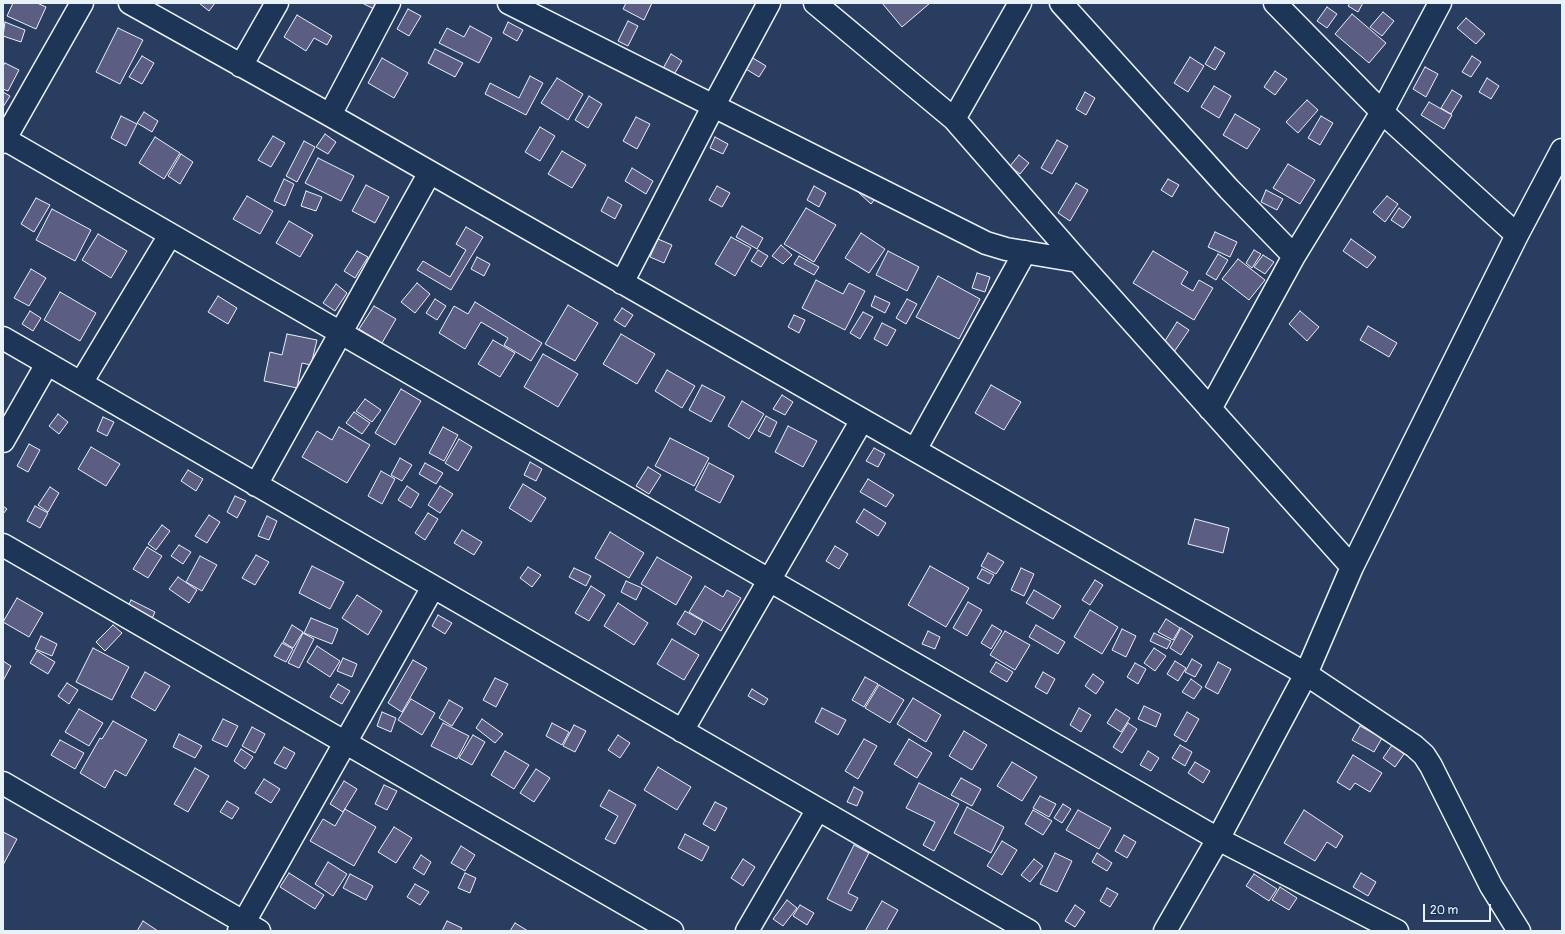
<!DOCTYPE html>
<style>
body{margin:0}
#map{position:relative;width:1565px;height:934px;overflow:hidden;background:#293d60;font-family:Pangolin,sans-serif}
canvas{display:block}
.frame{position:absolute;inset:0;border:4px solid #e8f1f8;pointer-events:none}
.scale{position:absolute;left:1423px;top:904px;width:68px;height:18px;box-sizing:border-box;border:2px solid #e8f1f8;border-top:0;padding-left:5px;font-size:12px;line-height:14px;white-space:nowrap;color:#e8f1f8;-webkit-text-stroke:3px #1d3557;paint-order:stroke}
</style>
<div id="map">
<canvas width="1565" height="934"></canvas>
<div class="frame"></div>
<div class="scale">20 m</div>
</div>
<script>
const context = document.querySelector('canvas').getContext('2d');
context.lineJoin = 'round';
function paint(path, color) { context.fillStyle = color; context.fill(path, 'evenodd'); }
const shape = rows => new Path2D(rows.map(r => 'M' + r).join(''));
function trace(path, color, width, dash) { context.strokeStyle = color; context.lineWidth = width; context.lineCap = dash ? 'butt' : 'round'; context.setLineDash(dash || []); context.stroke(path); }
const building = shape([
 [13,3,37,3,46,7,36,29,7,16,13,3],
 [199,3,215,3,209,11,199,3],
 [362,3,398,3,390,17,362,3],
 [626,3,652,3,644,20,623,9,626,3],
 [882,3,930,3,902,27,882,3],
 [1350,3,1363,3,1358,12,1348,6,1350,3],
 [1327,7,1337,14,1327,28,1317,21,1327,7],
 [408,9,421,16,409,36,397,29,408,9],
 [1383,12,1394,21,1382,36,1370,27,1383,12],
 [1352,14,1386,43,1369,63,1335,34,1352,14],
 [297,15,332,36,327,45,314,38,306,51,284,37,297,15],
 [1466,18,1485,34,1476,44,1457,28,1466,18],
 [628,21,638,26,628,46,618,41,628,21],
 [5,22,25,30,21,42,3,36,5,22],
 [508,22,523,30,517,41,503,33,508,22],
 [470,26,492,38,479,63,439,43,447,28,464,37,470,26],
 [118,28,143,40,120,84,96,72,118,28],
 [1215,47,1225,53,1215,70,1205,64,1215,47],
 [435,49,463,63,455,77,428,63,435,49],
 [671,54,682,61,672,78,661,72,671,54],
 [748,55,766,66,759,77,741,66,748,55],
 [142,56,154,63,142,84,129,77,142,56],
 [1472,56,1481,62,1471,77,1462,72,1472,56],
 [1190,57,1204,66,1188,92,1174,83,1190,57],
 [382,58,408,73,394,98,368,83,382,58],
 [5,63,19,70,8,91,3,89,3,66,5,63],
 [1425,67,1438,74,1426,97,1413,89,1425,67],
 [1275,71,1287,79,1275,95,1264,87,1275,71],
 [530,76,543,83,526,115,485,94,490,83,519,98,530,76],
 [557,78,583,94,568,120,541,103,557,78],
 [1487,78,1499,86,1491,99,1479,92,1487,78],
 [1214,86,1231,96,1219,118,1201,107,1214,86],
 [1452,90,1462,96,1451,114,1441,108,1452,90],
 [3,92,10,96,3,107,3,92],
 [1085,92,1095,98,1086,115,1076,109,1085,92],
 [589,96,602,104,588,128,575,120,589,96],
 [1307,100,1318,110,1298,133,1286,122,1307,100],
 [1429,102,1452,115,1444,129,1421,115,1429,102],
 [144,112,158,121,152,132,137,123,144,112],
 [1235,114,1260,129,1247,149,1223,135,1235,114],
 [121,116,137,124,126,146,111,138,121,116],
 [1321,116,1333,123,1320,145,1308,138,1321,116],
 [636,117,650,124,637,149,623,141,636,117],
 [540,127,555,136,540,161,525,152,540,127],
 [325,134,336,142,328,154,316,147,325,134],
 [273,136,285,143,271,167,258,160,273,136],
 [155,137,180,153,164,179,139,163,155,137],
 [715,137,728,144,723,154,710,148,715,137],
 [1057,140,1068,146,1052,174,1041,168,1057,140],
 [304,141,315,147,297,182,286,176,304,141],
 [562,151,586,165,572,188,548,174,562,151],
 [181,154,193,162,180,184,168,176,181,154],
 [1019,155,1029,163,1020,174,1010,166,1019,155],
 [318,158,354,176,341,201,305,183,318,158],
 [1288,164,1315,180,1300,204,1273,188,1288,164],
 [632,168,653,181,646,194,625,181,632,168],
 [284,179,294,184,285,206,274,201,284,179],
 [1168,179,1179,185,1172,197,1161,190,1168,179],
 [1076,183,1088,190,1070,221,1058,213,1076,183],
 [366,185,389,197,375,223,352,211,366,185],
 [717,186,730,193,722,207,709,200,717,186],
 [814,186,826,193,819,207,807,200,814,186],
 [863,186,876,198,871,204,858,192,863,186],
 [1266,190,1283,199,1277,210,1261,202,1266,190],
 [306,191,322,197,316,211,301,206,306,191],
 [247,196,273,211,260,234,233,219,247,196],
 [1387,196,1398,204,1385,222,1373,212,1387,196],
 [608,197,622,205,615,219,601,211,608,197],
 [36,198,50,205,34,232,21,224,36,198],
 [806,208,836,225,814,262,784,244,806,208],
 [1399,208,1411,217,1403,228,1391,220,1399,208],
 [52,209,91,230,75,261,36,240,52,209],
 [289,221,313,235,300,257,276,243,289,221],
 [742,226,763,238,757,249,736,237,742,226],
 [466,227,483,237,451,290,417,270,423,261,450,277,466,250,456,244,466,227],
 [1215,232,1237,242,1230,257,1208,247,1215,232],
 [861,233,885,249,869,273,845,258,861,233],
 [98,234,127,251,111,278,82,260,98,234],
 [731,237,751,248,735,276,715,264,731,237],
 [658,239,672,245,664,263,650,257,658,239],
 [1351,239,1376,257,1367,268,1343,251,1351,239],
 [781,245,792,255,783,264,772,256,781,245],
 [758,250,768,256,761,267,751,261,758,250],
 [1254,250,1261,254,1252,268,1246,263,1254,250],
 [357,251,368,257,355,278,344,271,357,251],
 [888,251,919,267,907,291,876,275,888,251],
 [1153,251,1188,272,1181,284,1193,291,1199,280,1213,288,1194,320,1133,283,1153,251],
 [1218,254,1228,260,1216,280,1206,274,1218,254],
 [1263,255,1274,262,1265,274,1254,267,1263,255],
 [799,256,819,267,814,275,794,264,799,256],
 [477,257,490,264,484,276,471,269,477,257],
 [1238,259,1265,280,1249,300,1222,279,1238,259],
 [31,269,46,278,29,306,14,298,31,269],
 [977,273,990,277,985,292,972,288,977,273],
 [938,276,980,299,959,339,916,317,938,276],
 [816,280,843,294,849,283,865,291,845,330,802,308,816,280],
 [417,283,430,294,415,313,401,302,417,283],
 [336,284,347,293,335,311,323,303,336,284],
 [60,292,96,313,80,341,44,320,60,292],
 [218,296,237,308,228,324,208,312,218,296],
 [875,296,890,303,885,313,871,306,875,296],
 [435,299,446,306,437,320,426,313,435,299],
 [907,299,917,304,906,324,896,318,907,299],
 [475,302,542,343,531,361,504,345,508,338,481,322,465,349,439,333,454,306,468,314,475,302],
 [568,305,598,323,575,361,545,344,568,305],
 [374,306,396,319,382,343,359,329,374,306],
 [622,308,633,315,625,327,614,320,622,308],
 [30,311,41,318,33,331,22,324,30,311],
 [1300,311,1319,327,1307,341,1289,324,1300,311],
 [863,312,873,317,860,339,850,333,863,312],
 [794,315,805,320,799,333,788,327,794,315],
 [1177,322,1189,330,1174,352,1163,344,1177,322],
 [882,323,896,330,887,346,874,339,882,323],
 [1368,326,1397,343,1389,357,1360,340,1368,326],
 [287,334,317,340,311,365,302,363,297,388,264,381,270,352,282,355,287,334],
 [621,334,655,354,637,384,603,364,621,334],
 [493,340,515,353,500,377,478,364,493,340],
 [543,354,578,374,558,407,524,387,543,354],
 [667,370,695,386,682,408,655,391,667,370],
 [702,385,725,397,711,422,689,410,702,385],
 [991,385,1021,402,1004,430,975,413,991,385],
 [401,389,421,401,395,445,375,433,401,389],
 [782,395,793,402,785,415,773,409,782,395],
 [365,399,381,410,372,422,356,411,365,399],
 [742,401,764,414,749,439,728,426,742,401],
 [354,412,370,423,362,434,346,423,354,412],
 [58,414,68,422,59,434,49,426,58,414],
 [766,416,777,422,770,437,758,431,766,416],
 [103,417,114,422,107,436,97,431,103,417],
 [788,426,817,441,803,467,775,452,788,426],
 [339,427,370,445,347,483,302,457,317,431,332,440,339,427],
 [443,427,458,435,444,461,429,453,443,427],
 [670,438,709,458,694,486,655,466,670,438],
 [459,439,472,447,458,471,445,463,459,439],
 [29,444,40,450,28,472,17,466,29,444],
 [91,447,120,464,106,486,78,469,91,447],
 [874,448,885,454,878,467,866,461,874,448],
 [400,458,412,465,402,481,391,475,400,458],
 [530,462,542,469,536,481,524,475,530,462],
 [425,463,443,473,436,484,419,474,425,463],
 [709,463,734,476,720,503,695,490,709,463],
 [648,467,661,475,649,494,636,486,648,467],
 [188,470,203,479,196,491,181,481,188,470],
 [381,471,395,479,382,504,368,496,381,471],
 [868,479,894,495,886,507,860,492,868,479],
 [523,484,546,498,531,522,509,508,523,484],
 [407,486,419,494,411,508,398,500,407,486],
 [440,486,453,494,440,513,428,505,440,486],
 [50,487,59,493,48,512,38,505,50,487],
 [235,496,246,501,237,518,227,512,235,496],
 [3,506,7,509,3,514,3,506],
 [35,506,48,513,40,528,27,521,35,506],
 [864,509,886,523,878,536,856,522,864,509],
 [428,513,438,519,425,540,415,533,428,513],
 [209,515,220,522,207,543,195,536,209,515],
 [267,516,277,521,269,540,258,536,267,516],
 [1195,519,1229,528,1223,553,1188,544,1195,519],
 [162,525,170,531,156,550,148,544,162,525],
 [462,530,482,542,474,555,454,543,462,530],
 [610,532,644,553,629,578,595,558,610,532],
 [179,545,191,552,183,564,171,556,179,545],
 [835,546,848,554,839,569,826,561,835,546],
 [147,547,162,556,148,578,133,569,147,547],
 [988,553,1004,562,996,574,981,566,988,553],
 [256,555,269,562,255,585,242,578,256,555],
 [200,556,217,565,202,591,186,582,200,556],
 [657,557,692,577,676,605,641,584,657,557],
 [312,566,344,582,330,609,299,593,312,566],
 [930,566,969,588,946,627,908,605,930,566],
 [528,567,541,575,532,587,520,578,528,567],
 [574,568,591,576,586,586,569,577,574,568],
 [1021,568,1034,574,1024,596,1011,590,1021,568],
 [982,569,994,575,989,584,977,578,982,569],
 [178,577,197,590,189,603,169,589,178,577],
 [1095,580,1103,585,1090,605,1082,600,1095,580],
 [626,581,642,588,636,600,621,592,626,581],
 [591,586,605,595,589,621,575,613,591,586],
 [705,586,723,597,727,590,741,598,721,631,689,612,705,586],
 [1034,590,1061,606,1053,619,1026,603,1034,590],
 [357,595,382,611,368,635,342,618,357,595],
 [17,598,43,613,29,637,3,622,17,598],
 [131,600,155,612,151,621,127,609,131,600],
 [968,602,982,610,967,636,953,628,968,602],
 [618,603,648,623,634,645,604,626,618,603],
 [1090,610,1118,627,1102,654,1074,637,1090,610],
 [685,611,703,621,695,635,677,624,685,611],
 [438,615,452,623,445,634,432,626,438,615],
 [311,618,338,629,332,644,304,633,311,618],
 [1166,619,1180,628,1173,640,1158,632,1166,619],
 [113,625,122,633,105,651,96,642,113,625],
 [292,625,303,632,293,648,283,642,292,625],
 [992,625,1002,631,991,649,981,643,992,625],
 [1036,625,1065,642,1058,654,1029,637,1036,625],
 [1181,628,1193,636,1181,655,1170,648,1181,628],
 [1122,629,1136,636,1126,657,1112,650,1122,629],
 [928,631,940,637,935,649,922,644,928,631],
 [1005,631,1030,645,1015,670,990,655,1005,631],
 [303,633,314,639,299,668,288,663,303,633],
 [1154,633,1171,641,1167,649,1150,641,1154,633],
 [41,636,57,644,52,656,35,649,41,636],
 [672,639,699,655,684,680,657,664,672,639],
 [282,643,293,649,286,662,274,656,282,643],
 [317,646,340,661,330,677,307,662,317,646],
 [93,648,129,667,112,700,76,682,93,648],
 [1154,648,1166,656,1155,671,1144,663,1154,648],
 [37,651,55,662,48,674,30,663,37,651],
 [343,658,357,664,352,677,337,671,343,658],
 [1192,659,1202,665,1195,677,1185,672,1192,659],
 [413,660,427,668,402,712,388,703,413,660],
 [3,661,11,666,3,681,3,661],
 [1175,661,1186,668,1178,681,1167,674,1175,661],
 [996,662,1013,672,1007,682,990,672,996,662],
 [1218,662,1231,669,1218,694,1205,687,1218,662],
 [1135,663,1146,669,1138,684,1127,677,1135,663],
 [145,672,170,686,155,711,131,697,145,672],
 [1043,672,1055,679,1047,694,1035,687,1043,672],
 [1093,674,1104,682,1096,694,1085,686,1093,674],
 [865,677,878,684,864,707,852,700,865,677],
 [495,678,508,684,496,707,483,700,495,678],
 [1191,679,1202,687,1194,699,1182,692,1191,679],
 [67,683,78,690,69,704,58,696,67,683],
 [338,684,350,691,342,704,330,697,338,684],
 [879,685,904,700,890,723,865,708,879,685],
 [752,689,768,699,764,705,748,696,752,689],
 [913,698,941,715,926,742,897,724,913,698],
 [411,699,435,713,422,735,398,720,411,699],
 [449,700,463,708,452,726,439,718,449,700],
 [1144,706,1161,714,1156,727,1138,719,1144,706],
 [822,708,846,720,838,735,815,722,822,708],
 [1079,708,1091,715,1081,732,1070,725,1079,708],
 [79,709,103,723,89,746,65,732,79,709],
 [1116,709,1130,718,1121,732,1107,723,1116,709],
 [382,712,396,718,391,732,377,726,382,712],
 [1187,712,1199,719,1186,742,1174,735,1187,712],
 [223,719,238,726,227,747,212,740,223,719],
 [482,719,503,734,495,743,476,728,482,719],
 [113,721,147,740,126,776,115,770,105,788,80,773,100,738,102,739,113,721],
 [443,723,469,736,457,759,431,746,443,723],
 [552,723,569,732,562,745,546,736,552,723],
 [1128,723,1137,729,1122,753,1113,747,1128,723],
 [574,725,586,731,575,752,563,746,574,725],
 [1360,726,1382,738,1374,752,1352,740,1360,726],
 [252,727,265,734,255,753,242,746,252,727],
 [964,731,987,745,972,770,949,756,964,731],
 [179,734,202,746,195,758,173,747,179,734],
 [473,735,485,742,472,765,459,758,473,735],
 [618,735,630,743,620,758,608,750,618,735],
 [864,739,877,746,858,779,845,771,864,739],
 [909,739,932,753,917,778,894,764,909,739],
 [60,740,84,753,75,769,51,755,60,740],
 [1180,745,1192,752,1185,766,1172,758,1180,745],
 [1392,745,1404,754,1395,767,1383,758,1392,745],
 [284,747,295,753,286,769,274,763,284,747],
 [241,749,253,757,245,769,234,761,241,749],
 [505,751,529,765,514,789,491,775,505,751],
 [1148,751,1159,758,1151,771,1140,765,1148,751],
 [1353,755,1382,773,1370,792,1355,783,1350,790,1337,782,1353,755],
 [1012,762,1037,777,1022,801,997,786,1012,762],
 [1195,762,1210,771,1203,783,1188,773,1195,762],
 [658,767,691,787,677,810,644,790,658,767],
 [195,768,209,776,188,812,174,804,195,768],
 [536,769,550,778,534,802,520,793,536,769],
 [961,778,981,789,972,806,951,795,961,778],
 [264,779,280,789,271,803,255,793,264,779],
 [344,781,357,789,343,812,330,804,344,781],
 [919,783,959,804,934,851,923,845,935,822,906,808,919,783],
 [384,785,397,791,387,810,375,804,384,785],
 [854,787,863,792,857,806,847,802,854,787],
 [609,790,636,805,615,844,605,839,618,816,600,806,609,790],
 [1040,796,1056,804,1049,817,1033,808,1040,796],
 [227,801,239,808,232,819,220,812,227,801],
 [715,802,727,808,715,831,703,824,715,802],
 [1063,804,1071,809,1062,823,1054,818,1063,804],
 [967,807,1004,827,991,853,954,833,967,807],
 [345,809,376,827,354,866,310,841,323,819,335,826,345,809],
 [1033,810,1052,821,1043,835,1025,824,1033,810],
 [1078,810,1111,828,1099,849,1066,830,1078,810],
 [1304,810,1343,836,1336,848,1327,842,1315,861,1284,843,1304,810],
 [394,827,412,838,396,863,378,852,394,827],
 [3,832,17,839,3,865,3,832],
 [685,834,709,847,702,861,678,848,685,834],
 [1124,835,1136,842,1127,858,1115,851,1124,835],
 [1002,841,1017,850,1002,875,987,866,1002,841],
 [854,845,869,853,848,893,858,898,851,911,827,899,854,845],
 [461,846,475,855,465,871,451,863,461,846],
 [1055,853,1072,861,1057,892,1040,884,1055,853],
 [1097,853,1112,863,1107,871,1092,862,1097,853],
 [421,855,431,862,424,875,413,868,421,855],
 [743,859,755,867,743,886,731,878,743,859],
 [1034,859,1043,866,1030,882,1021,875,1034,859],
 [328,862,347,874,333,896,315,884,328,862],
 [289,873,324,895,315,909,280,887,289,873],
 [465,873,476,878,470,893,458,888,465,873],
 [1361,873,1376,882,1368,896,1353,887,1361,873],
 [350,874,373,886,366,900,343,888,350,874],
 [1254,874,1277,889,1269,901,1246,886,1254,874],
 [415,884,429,892,420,905,407,897,415,884],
 [1280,887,1297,898,1289,910,1272,900,1280,887],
 [1107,888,1118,894,1110,907,1100,901,1107,888],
 [787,900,797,908,783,926,773,919,787,900],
 [882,901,898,910,886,931,865,931,882,901],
 [800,905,814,913,807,925,793,916,800,905],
 [1075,905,1085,912,1075,927,1065,921,1075,905],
 [143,921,158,931,137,931,143,921],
 [447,921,462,928,460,931,442,931,447,921],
 [515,923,528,931,510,931,515,923]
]);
const minor = shape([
 [130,3,330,115,1306,674,1414,746,1424,755,1431,766,1491,886,1519,931],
 [509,3,986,243,1006,249,1078,261],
 [815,3,954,119,1078,261,1352,567,1306,674,1218,839,1165,931],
 [1061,3,1229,189,1294,256],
 [1275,3,1382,112,1517,235],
 [241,66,277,3],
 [330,115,389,3],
 [954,119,1020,3],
 [3,138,1218,839,1397,931],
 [3,142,82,3],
 [622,283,714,105,769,3],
 [3,338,1029,931],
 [81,383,170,235],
 [1210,409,1294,256,1382,112,1440,3],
 [3,441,47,364],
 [915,450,1025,252],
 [256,485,429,174],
 [3,545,672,931],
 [1352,567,1517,235,1562,150],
 [682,731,862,420],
 [239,931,433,587],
 [747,931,818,809]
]);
const tertiary = shape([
 [3,783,259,931]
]);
paint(building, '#5b5e82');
trace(building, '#e8f1f8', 1);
trace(minor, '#e8f1f8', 25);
trace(tertiary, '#e8f1f8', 25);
trace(minor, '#1d3557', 22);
trace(tertiary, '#1d3557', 22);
</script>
